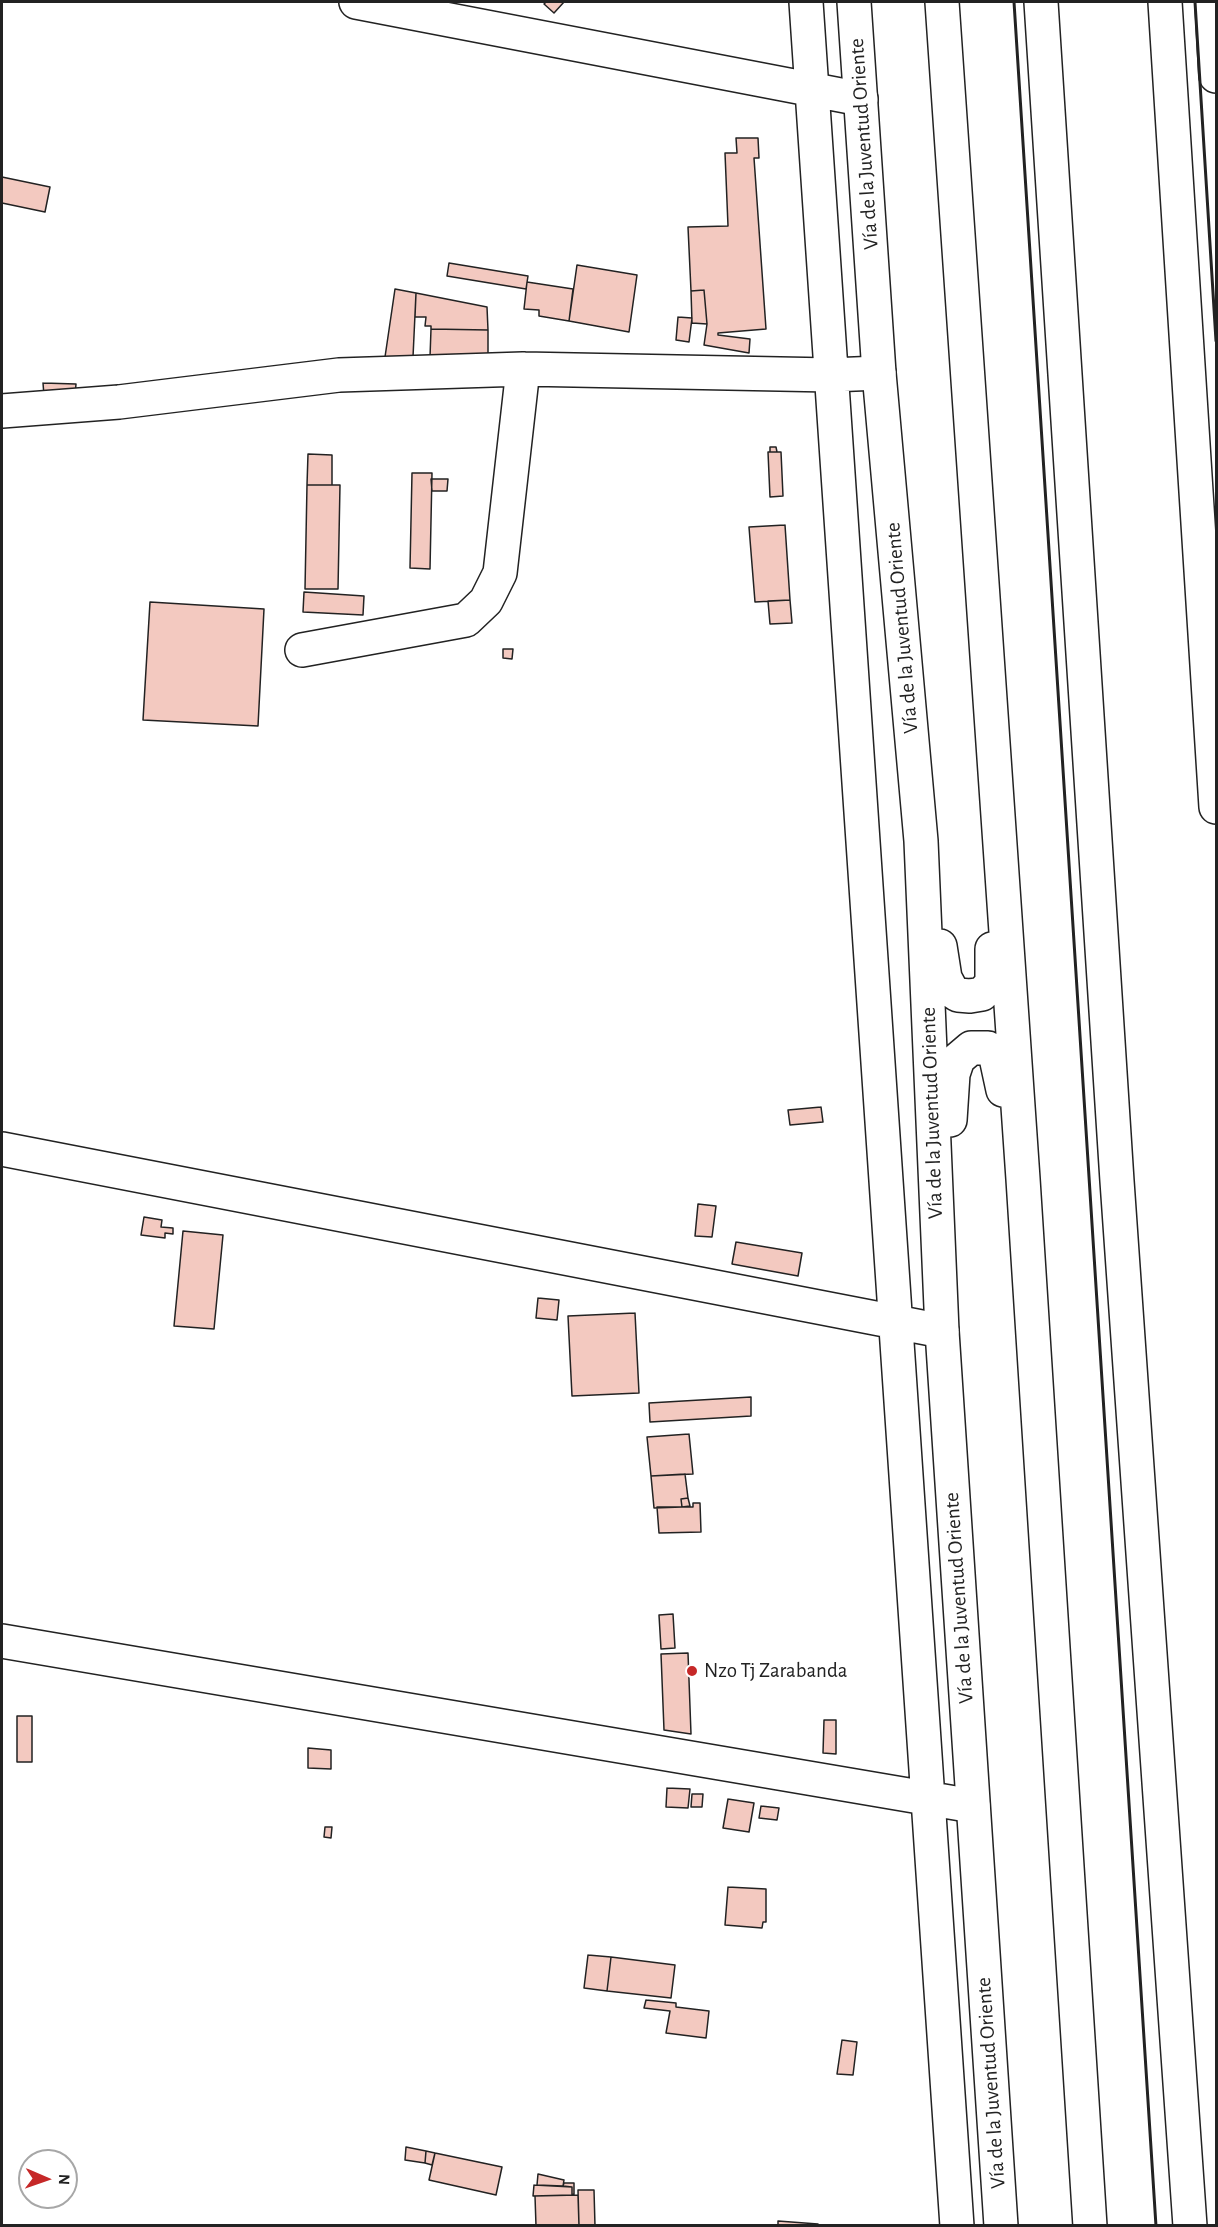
<!DOCTYPE html>
<meta charset="utf-8">
<style>
body{margin:0}
#map{position:relative;width:1218px;height:2227px;overflow:hidden;background:#fff;font-family:"Alegreya Sans",sans-serif}
canvas{display:block}
.frame{position:absolute;inset:0;border:3px solid #222;pointer-events:none}
.north{position:absolute;left:18px;top:2149px;width:60px;height:60px;box-sizing:border-box;background:#fff;border:2px solid #a7a7a7;border-radius:50%;rotate:92deg;font-size:16px;font-weight:700;line-height:24px;text-align:center;color:#222}
.north::after{content:'';display:block;margin:auto;width:21px;height:27px;background:#c62828;clip-path:polygon(50% 0,100% 100%,50% 72%,0 100%)}
</style>
<div id="map">
<canvas width="1218" height="2227"></canvas>
<div class="frame"></div>
<div class="north">N</div>
</div>
<script>
const context = document.querySelector('canvas').getContext('2d');
context.lineJoin = 'round';
function paint(path, color) { context.fillStyle = color; context.fill(path, 'evenodd'); }
const shape = rows => new Path2D(rows.map(r => 'M' + r).join(''));
function trace(path, color, width, dash) { context.strokeStyle = color; context.lineWidth = width; context.lineCap = dash ? 'butt' : 'round'; context.setLineDash(dash || []); context.stroke(path); }
function drawText(font, color, halo, rows, align = 'center') {
  context.font = font + ' "Alegreya Sans",sans-serif'; context.lineWidth = 4.5; context.setLineDash([]); context.textBaseline = 'middle'; context.strokeStyle = halo; context.fillStyle = color; for (const [text, x, y, turn = 0] of rows) {
    context.save(); context.translate(x, y); context.rotate((+turn || 0) * Math.PI / 180); context.textAlign = isNaN(turn) ? turn : align; if (halo) context.strokeText(text, 0, 0); context.fillText(text, 0, 0); context.restore();
  }
}
const building = shape([
 [546,2,564,2,554,13,544,4,546,2],
 [736,138,758,138,759,158,754,158,766,329,718,333,718,335,750,339,749,353,704,345,707,324,704,290,691,291,688,227,728,226,725,153,737,153,736,138],
 [2,177,50,187,45,212,2,203,2,177],
 [449,263,528,276,526,289,447,276,449,263],
 [577,265,637,275,629,332,569,321,577,265],
 [527,282,573,289,569,321,539,316,539,310,524,309,527,282],
 [395,289,416,293,413,357,385,357,395,289],
 [704,290,707,324,692,323,691,291,704,290],
 [416,293,487,307,488,330,431,329,431,326,425,326,426,317,415,317,416,293],
 [678,317,692,318,689,342,676,340,678,317],
 [431,329,488,330,488,357,430,357,431,329],
 [43,383,76,384,75,396,44,396,43,383],
 [770,447,776,447,777,452,770,452,770,447],
 [768,452,781,452,783,496,770,497,768,452],
 [308,454,332,455,332,485,307,485,308,454],
 [412,473,432,473,430,569,410,568,412,473],
 [431,479,448,479,447,491,432,491,431,479],
 [307,485,340,485,338,589,305,589,307,485],
 [785,525,790,600,755,602,749,527,785,525],
 [304,592,364,596,363,615,303,612,304,592],
 [790,600,792,623,770,624,768,601,790,600],
 [150,602,264,609,258,726,143,720,150,602],
 [503,649,513,649,512,659,503,658,503,649],
 [821,1107,823,1122,790,1125,788,1110,821,1107],
 [698,1204,716,1206,712,1237,695,1236,698,1204],
 [144,1217,162,1220,161,1227,173,1228,173,1234,165,1233,165,1238,141,1235,144,1217],
 [183,1231,223,1235,214,1329,174,1326,183,1231],
 [736,1242,802,1253,798,1276,732,1264,736,1242],
 [538,1298,559,1300,557,1320,536,1318,538,1298],
 [635,1313,639,1393,572,1396,568,1316,635,1313],
 [751,1397,751,1416,650,1422,649,1403,751,1397],
 [689,1434,693,1474,651,1476,647,1437,689,1434],
 [685,1474,688,1498,681,1499,682,1507,654,1508,651,1476,685,1474],
 [688,1498,690,1506,682,1507,681,1499,688,1498],
 [693,1503,700,1503,701,1532,659,1533,657,1507,693,1507,693,1503],
 [673,1614,675,1648,661,1649,659,1615,673,1614],
 [688,1653,691,1734,664,1730,661,1654,688,1653],
 [17,1716,32,1716,32,1762,17,1762,17,1716],
 [824,1720,836,1720,836,1754,823,1753,824,1720],
 [308,1748,331,1750,331,1769,308,1768,308,1748],
 [667,1788,690,1789,688,1808,666,1807,667,1788],
 [692,1794,703,1794,702,1807,691,1807,692,1794],
 [728,1799,754,1803,749,1832,723,1828,728,1799],
 [761,1806,779,1808,777,1820,759,1818,761,1806],
 [325,1827,332,1827,331,1838,324,1837,325,1827],
 [728,1887,766,1889,766,1922,763,1922,762,1928,725,1925,728,1887],
 [588,1955,611,1957,607,1991,584,1988,588,1955],
 [611,1957,675,1965,671,1998,607,1991,611,1957],
 [646,2000,676,2003,676,2007,709,2011,706,2038,666,2033,670,2011,644,2008,646,2000],
 [842,2040,857,2042,853,2075,837,2074,842,2040],
 [406,2147,426,2151,425,2163,405,2160,406,2147],
 [426,2151,435,2153,432,2165,425,2163,426,2151],
 [435,2153,502,2167,496,2195,429,2180,435,2153],
 [538,2174,564,2180,563,2186,537,2185,538,2174],
 [564,2183,574,2183,574,2194,572,2195,572,2187,563,2186,564,2183],
 [534,2185,572,2187,572,2195,533,2196,534,2185],
 [578,2190,594,2190,595,2226,579,2226,578,2190],
 [578,2195,579,2226,536,2226,535,2196,578,2195],
 [778,2221,818,2224,818,2226,778,2226,778,2221]
]);
const minor = shape([
 [356,2,861,99],
 [806,2,957,2226],
 [1041,2,1117,1181,1190,2226],
 [1165,2,1216,807],
 [2,411,119,402,339,375,523,369,831,375,879,373],
 [302,650,466,620,486,601,500,573,523,369],
 [2,1149,942,1331],
 [2,1641,973,1806]
]);
const major = shape([
 [1212,2,1216,76]
]);
const highway = shape([
 [854,2,879,373,921,841,942,1331,1001,2226],
 [942,2,1023,1179,1090,2226],
 [940,946,945,978,952,991,958,995,970,996,982,994,992,983,992,949],
 [950,1120,953,1074,958,1059,971,1048,988,1048,995,1053,1003,1090]
]);
const wall = shape([
 [1014,2,1156,2226],
 [1195,2,1216,341]
]);
const markers = [
 [692,1671,6,"#c62828"]
];
const streetNames = [
 ["Vía de la Juventud Oriente",864,144,-94],
 ["Vía de la Juventud Oriente",902,628,-95],
 ["Vía de la Juventud Oriente",932,1113,-92],
 ["Vía de la Juventud Oriente",959,1598,-94],
 ["Vía de la Juventud Oriente",991,2083,-94]
];
const poiNames = [
 ["Nzo Tj Zarabanda",704,1671]
];
paint(building, '#f3c9c0');
trace(building, '#222', 1.5);
trace(minor, '#222', 36);
trace(major, '#222', 36);
trace(highway, '#222', 36);
trace(minor, '#fff', 33);
trace(major, '#fff', 33);
trace(highway, '#fff', 33);
trace(wall, '#222', 3);
for (const [x, y, r, color] of markers) { const dot = new Path2D(); dot.arc(x, y, r, 0, 2 * Math.PI); context.fillStyle = color; context.fill(dot); trace(dot, '#fff', 2); }
drawText('21px', '#222', '#fff', streetNames);
drawText('21px', '#222', '#fff', poiNames, 'left');
</script>
